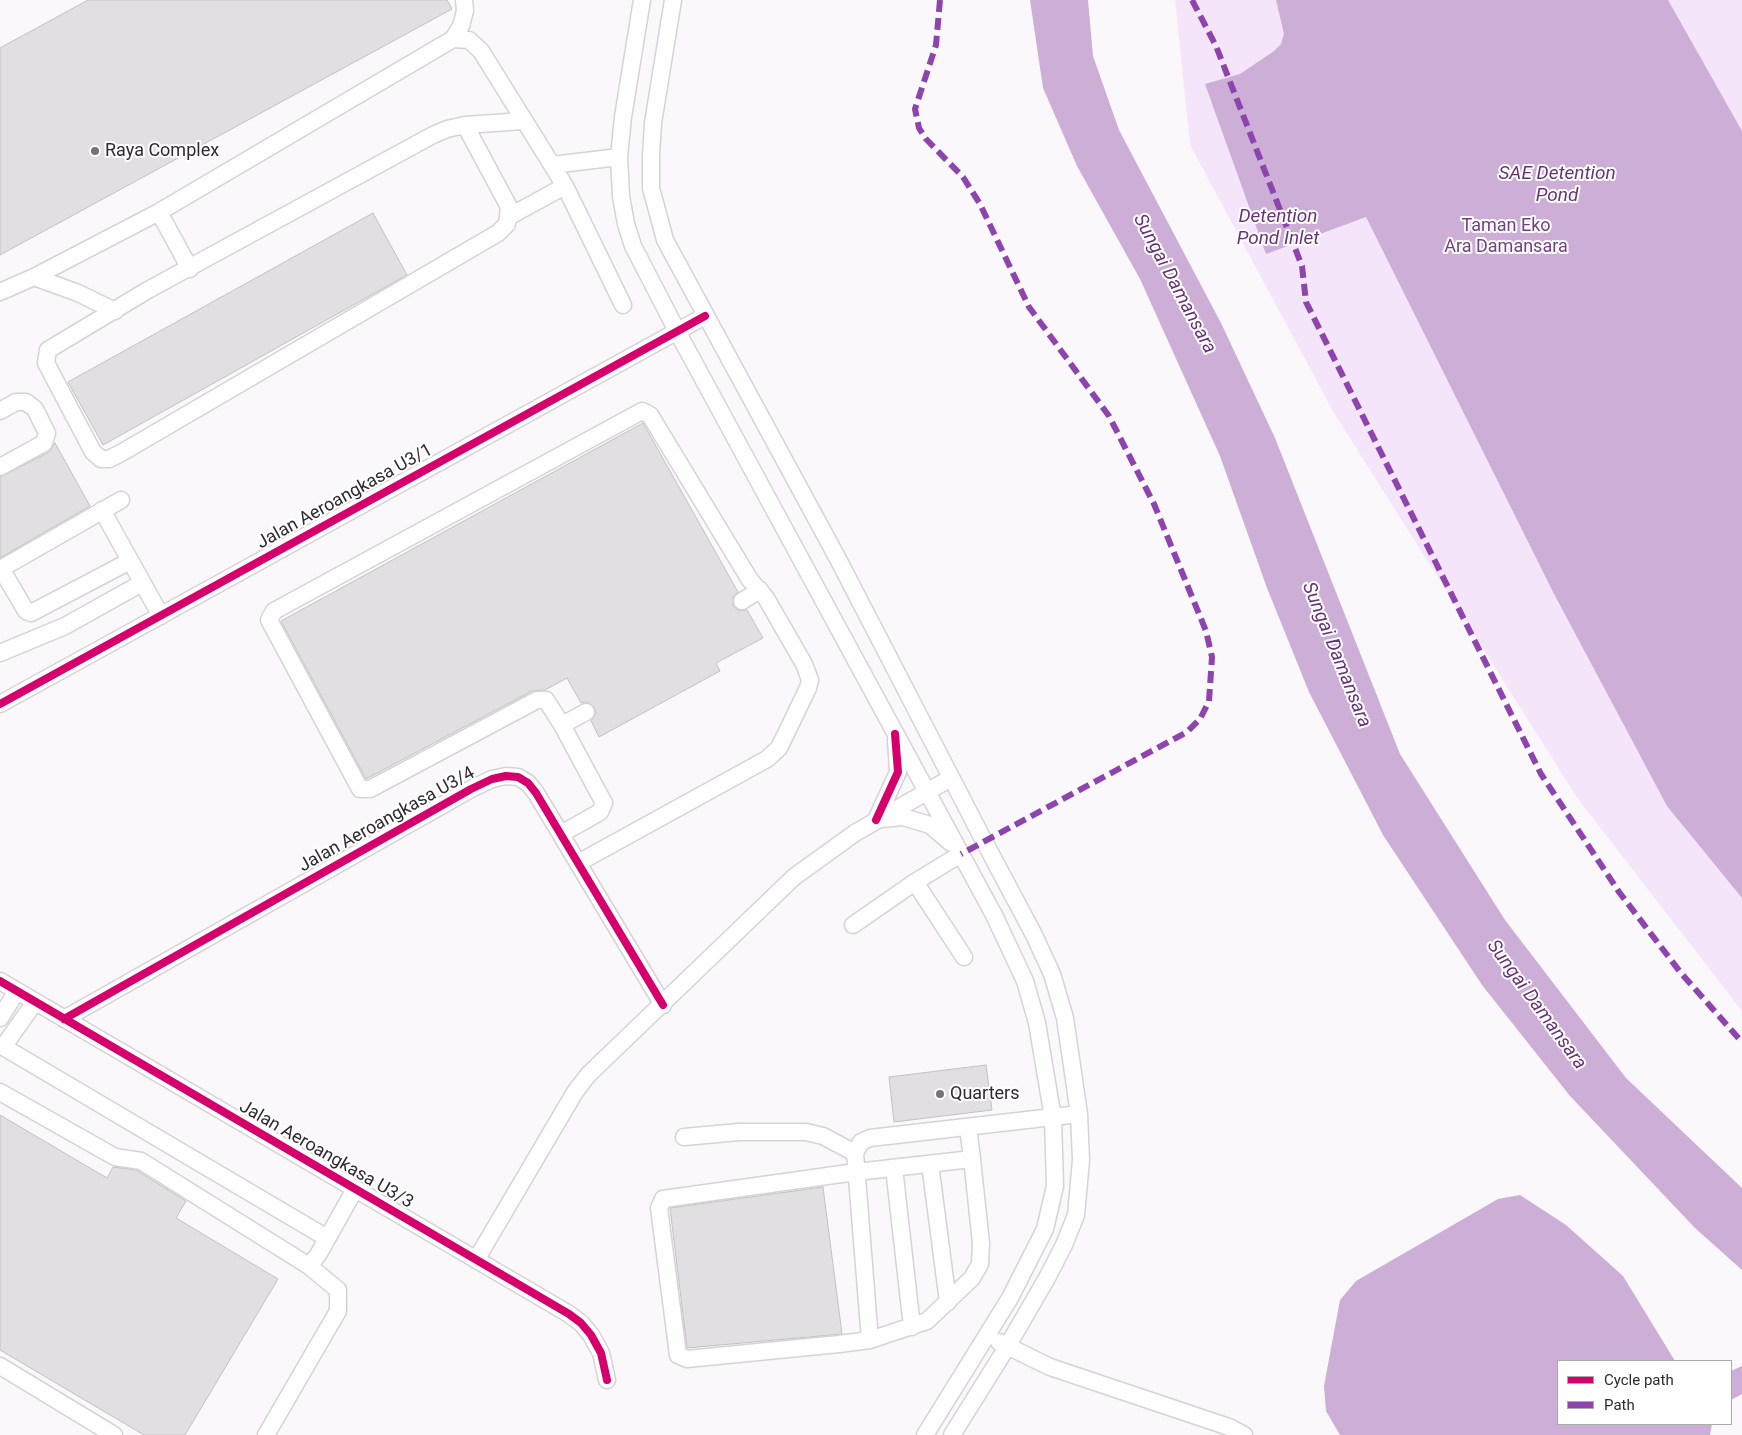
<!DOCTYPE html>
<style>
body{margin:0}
#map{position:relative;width:1742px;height:1435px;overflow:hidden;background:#fbf8fc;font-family:Roboto,sans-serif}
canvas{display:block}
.legend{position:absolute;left:1557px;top:1360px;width:175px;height:65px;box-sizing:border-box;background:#fff;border:1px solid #abaaab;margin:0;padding:6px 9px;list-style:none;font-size:15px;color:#2d2b2e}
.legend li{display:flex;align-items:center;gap:10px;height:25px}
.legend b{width:25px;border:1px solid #abaaab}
</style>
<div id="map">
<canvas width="1742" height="1435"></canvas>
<ul class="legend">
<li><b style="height:6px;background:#d6006c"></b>Cycle path</li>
<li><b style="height:6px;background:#8e44ad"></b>Path</li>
</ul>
</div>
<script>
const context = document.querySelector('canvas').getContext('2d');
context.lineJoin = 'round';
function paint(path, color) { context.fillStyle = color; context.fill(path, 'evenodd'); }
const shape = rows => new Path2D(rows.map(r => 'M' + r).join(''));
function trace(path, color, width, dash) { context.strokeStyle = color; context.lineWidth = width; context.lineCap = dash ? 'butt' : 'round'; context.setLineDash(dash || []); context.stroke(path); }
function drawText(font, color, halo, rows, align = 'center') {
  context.font = font + ' Roboto,sans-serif'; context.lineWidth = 4; context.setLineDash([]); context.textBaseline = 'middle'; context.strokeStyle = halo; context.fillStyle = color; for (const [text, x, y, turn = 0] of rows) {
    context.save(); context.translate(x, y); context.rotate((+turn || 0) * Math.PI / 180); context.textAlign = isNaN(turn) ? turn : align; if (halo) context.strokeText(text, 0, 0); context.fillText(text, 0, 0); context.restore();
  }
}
const green = shape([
 [1175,0,1742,0,1742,1011,1578,799,1334,413,1190,145]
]);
const water = shape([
 [1030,0,1088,0,1093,56,1119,130,1221,323,1275,438,1400,754,1505,920,1626,1078,1742,1188,1742,1270,1695,1228,1570,1096,1482,985,1383,835,1309,692,1267,588,1220,456,1140,279,1077,166,1043,88],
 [1276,0,1668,0,1742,131,1742,898,1667,806,1553,592,1366,217,1266,254,1205,84,1240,74,1274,51,1281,44,1284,34],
 [1520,1195,1566,1225,1623,1276,1675,1361,1558,1361,1558,1424,1712,1424,1710,1435,1340,1435,1326,1411,1324,1386,1340,1300,1356,1281,1498,1199],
 [1742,1366,1742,1394,1731,1400,1731,1371]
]);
const building = shape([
 [88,0,447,0,452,9,0,255,0,48,88,0],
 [373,213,407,275,103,445,68,382,373,213],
 [643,423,738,592,733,597,733,606,738,610,747,610,763,638,716,663,720,671,599,737,591,721,596,713,594,707,587,702,581,703,567,678,545,690,532,691,366,779,281,621,643,423],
 [55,443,90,506,0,558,0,477,49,452,55,443],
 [986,1065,992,1110,894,1122,889,1077,986,1065],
 [0,1115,107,1178,113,1167,136,1170,186,1201,176,1218,278,1279,185,1435,144,1435,0,1350,0,1115],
 [823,1187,842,1334,687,1348,670,1208,823,1187]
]);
const minor = shape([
 [642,0,623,117,619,157,621,196,626,224,633,246,677,331,994,915,1025,981,1037,1023,1053,1118,1055,1186,1045,1229,1010,1298,925,1435],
 [673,0,653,123,651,155,651,188,665,240,838,559,984,841,1034,935,1052,974,1065,1018,1079,1114,1081,1160,1076,1215,1064,1245,1047,1278,1007,1347,952,1435],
 [453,39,461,26,465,11,464,0],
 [465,125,509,207,507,224,498,233,121,453,109,459,101,459,93,452,46,363,48,350,148,290,433,135,447,129,465,125,523,121],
 [552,165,619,157],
 [159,212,190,269],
 [510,216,565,186],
 [34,277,78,293,115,311],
 [0,292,34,277,159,212,453,39,469,40,481,51,565,186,623,305],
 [0,411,16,402,26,402,35,409,47,433,44,443,0,467],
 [121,500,2,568,2,570,26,611,31,613,130,561],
 [102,510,161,616],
 [742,601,760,590],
 [0,653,65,626,142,583],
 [0,704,705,316],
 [562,725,586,712],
 [881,819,903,817,930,825,951,843],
 [876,820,898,772,896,740],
 [561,834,600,812,604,803,562,725,546,700,537,700,370,789,360,789,269,620,274,611,642,411,650,415,750,580,766,598,804,664,810,680,808,688,779,748,767,759,578,863],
 [915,882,964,957],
 [853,925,915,882,961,854],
 [0,981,569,1314,581,1323,591,1335,601,1353,607,1380],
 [0,1018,17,991],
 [64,1019,471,789,492,779,506,776,518,777,528,783,536,793,663,1005],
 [0,1045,327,1238],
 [3,1047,35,1002],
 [0,1092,115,1157,141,1161,309,1266,338,1290,338,1311,266,1435],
 [968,1127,972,1159],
 [684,1137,739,1132,806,1132,823,1136,855,1153],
 [972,1159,981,1243,980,1264,972,1278,927,1321,870,1340,839,1344,687,1359,678,1355,659,1208,663,1199,856,1172,972,1159],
 [930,1164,948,1302],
 [894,1168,912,1327],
 [476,1260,575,1092,588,1075,794,877,855,833,951,778],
 [309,1266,318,1255,355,1189],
 [870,1340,855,1153,861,1142,870,1138,1079,1114],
 [999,1342,1050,1367,1229,1427,1244,1435],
 [0,1366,114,1435]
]);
const quiet = shape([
 [940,0,936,45,915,109,919,128,926,139,963,177,980,204,1029,307,1109,416,1154,504,1206,631,1212,657,1209,701,1200,719,1187,732,961,854],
 [1192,0,1216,46,1302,266,1306,302,1541,774,1619,892,1681,973,1742,1042]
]);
const cycleway = shape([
 [0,704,705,316],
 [876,820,898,772,895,734],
 [0,981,569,1314,581,1323,591,1335,601,1353,607,1380],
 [64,1019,471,789,492,779,506,776,518,777,528,783,536,793,663,1005]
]);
const markers = [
 [95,151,5,"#757376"],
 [940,1094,5,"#757376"]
];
const poiNames = [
 ["Raya Complex",105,151],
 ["Quarters",950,1094]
];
const parkNames = [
 ["Taman Eko",1506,226],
 ["Ara Damansara",1506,247]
];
const streetNames = [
 ["Jalan Aeroangkasa U3/1",345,497,-29],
 ["Jalan Aeroangkasa U3/4",387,820,-29],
 ["Jalan Aeroangkasa U3/3",326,1155,30]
];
const waterNames = [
 ["SAE Detention",1557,174],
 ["Pond",1557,196],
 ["Detention",1278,217],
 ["Pond Inlet",1278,239],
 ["Sungai Damansara",1174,284,62],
 ["Sungai Damansara",1336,655,68],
 ["Sungai Damansara",1536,1005,54]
];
paint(green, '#f5e5fa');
paint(water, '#cdaed6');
paint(building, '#e1dfe2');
trace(building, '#c3c0c4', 1);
trace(minor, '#d5d3d5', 19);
trace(minor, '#fefeff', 16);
trace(quiet, '#8e44ad', 6, [12, 6]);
trace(cycleway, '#d6006c', 8);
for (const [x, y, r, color] of markers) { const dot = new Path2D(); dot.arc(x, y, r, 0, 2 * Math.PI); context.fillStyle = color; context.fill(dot); trace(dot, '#fff', 2); }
drawText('18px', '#2d2b2e', '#fff', poiNames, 'left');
drawText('18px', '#743e82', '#fff', parkNames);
drawText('18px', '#2d2b2e', '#fff', streetNames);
drawText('italic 19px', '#683377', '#fff', waterNames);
</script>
